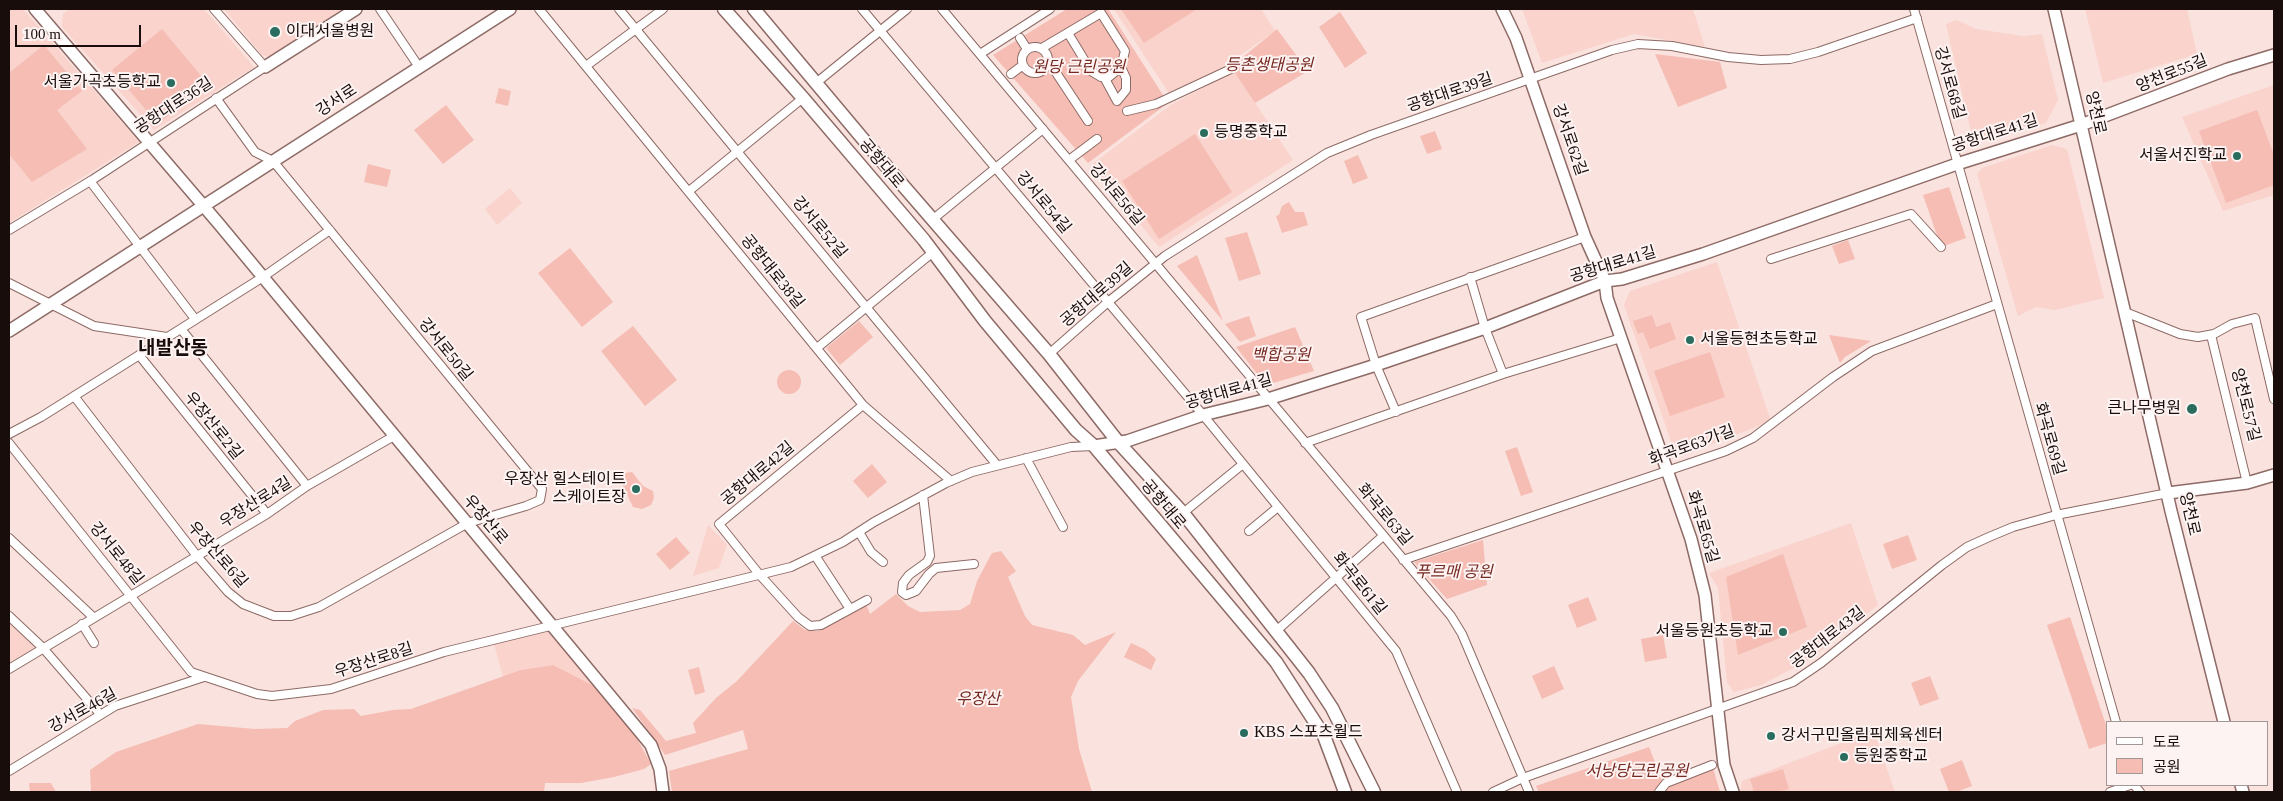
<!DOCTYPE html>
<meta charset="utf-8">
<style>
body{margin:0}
#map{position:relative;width:2283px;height:801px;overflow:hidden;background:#fae2de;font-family:"Times New Roman","Noto Sans KR",serif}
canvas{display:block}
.frame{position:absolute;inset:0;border:10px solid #190d0b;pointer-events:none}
.legend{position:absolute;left:2106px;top:721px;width:162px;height:65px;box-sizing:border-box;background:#fcf3f2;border:1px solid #a19796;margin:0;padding:6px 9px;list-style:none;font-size:15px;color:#190d0b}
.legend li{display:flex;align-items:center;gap:10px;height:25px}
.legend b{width:25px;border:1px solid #a19796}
.scale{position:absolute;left:15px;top:25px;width:126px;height:22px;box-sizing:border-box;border:2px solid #190d0b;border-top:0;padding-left:6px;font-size:15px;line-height:18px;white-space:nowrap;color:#190d0b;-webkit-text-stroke:4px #fcf3f2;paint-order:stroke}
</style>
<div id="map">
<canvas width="2283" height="801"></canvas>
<div class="frame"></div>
<ul class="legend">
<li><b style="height:6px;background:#fff"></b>도로</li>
<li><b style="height:14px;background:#f5bdb3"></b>공원</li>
</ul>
<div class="scale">100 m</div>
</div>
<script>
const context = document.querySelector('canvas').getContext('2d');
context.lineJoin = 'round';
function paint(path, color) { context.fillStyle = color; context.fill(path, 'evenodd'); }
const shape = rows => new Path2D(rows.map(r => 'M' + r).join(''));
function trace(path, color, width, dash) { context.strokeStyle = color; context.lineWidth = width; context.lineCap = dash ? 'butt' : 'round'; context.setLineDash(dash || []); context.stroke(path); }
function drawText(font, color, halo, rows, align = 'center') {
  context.font = font + ' "Times New Roman","Noto Sans KR",serif'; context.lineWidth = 4; context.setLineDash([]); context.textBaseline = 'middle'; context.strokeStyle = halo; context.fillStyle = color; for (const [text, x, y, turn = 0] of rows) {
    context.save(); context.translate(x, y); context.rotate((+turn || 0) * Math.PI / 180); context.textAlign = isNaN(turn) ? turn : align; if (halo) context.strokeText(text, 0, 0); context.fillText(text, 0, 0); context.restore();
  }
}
const built = shape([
 [9,9,23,9,139,142,9,223],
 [69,9,204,9,254,67,154,130,62,27,63,14],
 [224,9,342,9,271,57,262,55],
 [1114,9,1261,9,1275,31,1174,101],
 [1522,9,1693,9,1705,47,1634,34,1542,63],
 [2085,9,2187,9,2197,54,2103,83],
 [1957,20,1976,29,2023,36,2042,34,2058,100,2046,123,1974,145,1946,24],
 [1234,71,1293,160,1159,247,1091,165,1171,105],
 [2274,85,2274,195,2223,211,2182,117],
 [2052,145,2067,149,2104,298,2055,310,2036,307,2018,316,1977,174,1982,168],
 [510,188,522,203,497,225,485,209],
 [1717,262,1771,421,1682,456,1675,453,1624,305,1630,291],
 [1851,523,1878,605,1809,660,1761,685,1734,692,1727,682,1718,588,1709,573],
 [708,525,727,545,719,568,693,576],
 [9,621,36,647,9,663],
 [550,631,594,686,553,665,521,670,503,677,494,644],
 [1870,732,1874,732,1895,792,1740,792,1742,781]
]);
const green = shape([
 [1067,9,1108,9,1168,103,1088,163,993,55],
 [1121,9,1197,9,1144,43],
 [1340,12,1367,53,1345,68,1319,27],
 [162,29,207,83,158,124,112,70],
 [1277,29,1308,71,1255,103,1231,67],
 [44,45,82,91,57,110,87,149,32,182,9,154,9,73],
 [1655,54,1720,62,1727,88,1678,107],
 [499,88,511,91,508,106,495,103],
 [446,105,474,140,443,164,414,130],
 [2257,110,2274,155,2274,185,2226,203,2199,131],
 [1435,131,1442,149,1427,154,1420,136],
 [1195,134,1232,192,1159,239,1122,181],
 [1358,155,1368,178,1353,184,1344,161],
 [368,164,391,170,387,187,364,182],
 [1949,187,1966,238,1941,247,1923,195],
 [1289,202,1295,212,1304,212,1308,225,1282,233,1276,216,1279,215,1282,206],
 [1247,232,1261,274,1239,281,1225,238],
 [1848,240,1855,259,1839,264,1832,246],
 [570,248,613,302,582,327,538,273],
 [1197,255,1223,321,1177,266],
 [1652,315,1656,327,1670,322,1676,339,1650,349,1643,332,1638,334,1633,321],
 [1249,316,1256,336,1240,342,1225,324],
 [859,321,873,337,840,365,826,348],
 [633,326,677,380,645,406,601,351],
 [1295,327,1314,371,1273,383,1262,380,1236,347],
 [1829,335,1871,341,1845,357,1840,363],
 [1710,352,1725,397,1670,416,1654,371],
 '777 382a12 12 0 1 1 24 0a12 12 0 1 1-24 0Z',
 [1517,447,1533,492,1521,496,1505,451],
 [872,464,887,482,868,498,853,481],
 [632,472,643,486,653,491,654,498,651,505,642,509,633,507,620,480,624,473],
 [1908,535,1917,560,1892,569,1883,544],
 [676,537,690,553,670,570,656,554],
 [1483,540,1487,585,1447,599,1414,562],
 [1001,551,1016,571,1008,577,1025,616,1032,625,1073,635,1085,645,1116,632,1078,681,1071,697,1079,749,1092,792,672,792,669,771,748,749,743,730,665,755,632,708,640,710,666,741,696,733,693,723,716,698,737,681,793,621,805,630,818,631,866,604,870,614,896,594,908,606,920,612,960,610,970,604,977,581,992,553],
 [1783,554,1807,627,1738,655,1726,577],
 [1588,597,1597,620,1577,628,1568,605],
 [2070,617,2107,728,2107,743,2089,749,2047,625],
 [1663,635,1667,658,1645,662,1641,639],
 [1131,643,1146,650,1156,659,1151,670,1124,657],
 [553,665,594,686,635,735,651,764,644,769,614,777,581,783,545,783,544,792,91,792,90,770,116,752,198,724,255,729,287,728,295,721,323,710,354,709,361,716,393,710,411,709,521,670],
 [1554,666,1564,689,1542,699,1532,676],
 [699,667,705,692,695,695,688,670],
 [1930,676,1939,699,1920,706,1911,683],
 [1649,747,1662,780,1711,761,1720,792,1539,792,1536,786],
 [1962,760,1972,786,1956,792,1949,792,1940,769],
 [1783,769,1789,789,1777,792,1754,792,1750,779],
 [29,783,51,783,56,792,30,792]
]);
const street = shape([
 [380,9,419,67],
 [539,9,863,405,951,481],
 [619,9,997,465],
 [862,9,1203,415,1396,651,1457,792],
 [942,9,1451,616,1462,634,1529,792],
 [1914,9,2116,722],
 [1020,38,1027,49],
 '1022 60a13 13 0 1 1 26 0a13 13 0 1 1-26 0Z',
 [1042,48,1101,13,1125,51,1121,67,1109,77,1101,77,1091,71,1068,33],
 [980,54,1050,9],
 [1049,62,1088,121],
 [586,66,663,9],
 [1011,74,1023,65],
 [1104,77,1117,101,1126,90,1126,78,1121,67],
 [816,83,907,9],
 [1127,111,1156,104,1233,68],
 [1069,160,1097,139],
 [90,181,195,319],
 [689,191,803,98],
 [932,220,1043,129],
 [9,230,92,180,265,67,214,9],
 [1771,259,1911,214,1941,247],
 [1470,277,1485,328,1503,374,1621,338],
 [9,283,94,326,167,337],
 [2125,312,2180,334,2198,337,2214,334,2232,324,2255,318,2274,399],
 [181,329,307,486],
 [2211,335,2247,483],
 [817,348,932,253],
 [1049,354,1108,302,1165,256,1327,153,1371,135,1612,50,1638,44,1672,46,1728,57,1761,60,1790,59,1818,52,1917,18],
 [139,355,267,514],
 [74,396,197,556,228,592,243,604,274,616,291,616,319,607,468,523,526,506,540,500,542,489,273,161,255,152,216,98],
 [863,405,719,524,759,574,798,617,810,626,821,625,867,600],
 [1396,412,1376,365,1361,317,1585,237],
 [9,434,41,417,263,277,330,230],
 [9,443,191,672,257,694,272,696,331,689,444,652,791,567,843,542,874,522,946,483,972,472,1071,447,1094,446],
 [1305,443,1503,374],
 [1026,458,1063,527],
 [923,495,930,556,927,562,909,575,903,583,902,592,906,595,916,591,929,574,936,568,974,564],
 [1183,513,1243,464],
 [1249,531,1278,507],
 [859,532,871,552,883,562],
 [9,538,93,617],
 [816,557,850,609],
 [1403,560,1726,451,1753,438,1833,377,1872,351,1997,304],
 [9,616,43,648,100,714],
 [82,624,94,643],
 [1275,632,1383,536],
 [9,669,267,514,307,486,394,436],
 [9,771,115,706,204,677],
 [2134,785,2140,792],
 [1493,792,1523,778,1793,682,1821,663,1942,565,1967,547,1989,537,2013,527,2056,515,2168,493],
 [1659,792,1666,783,1712,765],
 [2110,792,2130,785]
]);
const secondary = shape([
 [35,9,219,224,651,745,660,769,663,792],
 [1502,9,1516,38,1585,237,1605,281,1607,298,1691,539,1705,595,1724,765,1733,792],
 [2054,9,2171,511,2224,722],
 [265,67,356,9],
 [9,331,510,9],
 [1094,446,1127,441,1203,415,1268,399,1376,365,1485,328,1605,281,1622,279,1703,254,1957,164,2081,125,2228,69,2274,55],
 [2168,493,2247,483,2274,475],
 [2241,785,2243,792]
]);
const primary = shape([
 [724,9,803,98,924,240,985,321,1076,430,1094,446,1276,662,1324,736,1345,792],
 [754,9,868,145,1049,354,1118,442,1183,513,1309,673,1332,708,1374,792]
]);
const markers = [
 [275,32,6,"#2a6d5f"],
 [171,83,5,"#2a6d5f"],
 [1204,133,5,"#2a6d5f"],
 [2237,156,5,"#2a6d5f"],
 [1690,340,5,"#2a6d5f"],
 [2192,409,6,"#2a6d5f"],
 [636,489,5,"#2a6d5f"],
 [1783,632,5,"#2a6d5f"],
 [1244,733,5,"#2a6d5f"],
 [1771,736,5,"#2a6d5f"],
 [1844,757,5,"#2a6d5f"]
];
const poiNames = [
 ["이대서울병원",286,32],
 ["서울가곡초등학교",161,83,"right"],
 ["등명중학교",1214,133],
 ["서울서진학교",2227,156,"right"],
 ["서울등현초등학교",1700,340],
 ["큰나무병원",2181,409,"right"],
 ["우장산 힐스테이트",626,480,"right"],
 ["스케이트장",626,498,"right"],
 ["서울등원초등학교",1773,632,"right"],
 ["KBS 스포츠월드",1254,733],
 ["강서구민올림픽체육센터",1781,736],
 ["등원중학교",1854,757]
];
const parkNames = [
 ["등촌생태공원",1269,66],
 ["원당 근린공원",1079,68],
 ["백합공원",1281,356],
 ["푸르매 공원",1454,573],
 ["우장산",978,700],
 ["서낭당근린공원",1637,772]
];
const streetNames = [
 ["양천로55길",2172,74,-22],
 ["강서로68길",1949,83,74],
 ["공항대로39길",1450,93,-19],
 ["강서로",337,101,-33],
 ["공항대로36길",174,106,-33],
 ["양천로",2095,113,77],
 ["공항대로41길",1995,134,-18],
 ["강서로62길",1569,140,71],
 ["공항대로",881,164,50],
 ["강서로56길",1116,195,50],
 ["강서로54길",1043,203,50],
 ["강서로52길",819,228,50],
 ["공항대로41길",1613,265,-17],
 ["공항대로38길",772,272,51],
 ["공항대로39길",1097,295,-41],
 ["강서로50길",445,350,51],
 ["공항대로41길",1229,392,-16],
 ["양천로57길",2245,405,76],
 ["우장산로2길",213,426,51],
 ["화곡로69길",2049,439,74],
 ["화곡로63가길",1692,446,-20],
 ["공항대로42길",758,474,-40],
 ["우장산로4길",256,503,-32],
 ["공항대로",1163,505,50],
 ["양천로",2189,514,77],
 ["화곡로63길",1384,515,50],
 ["우장산로",485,520,50],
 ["화곡로65길",1702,527,73],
 ["강서로48길",116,554,51],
 ["우장산로6길",217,555,49],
 ["화곡로61길",1359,584,51],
 ["공항대로43길",1828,638,-38],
 ["우장산로8길",374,661,-18],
 ["강서로46길",83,711,-29]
];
const quarterNames = [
 ["내발산동",173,349]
];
paint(built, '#f9d3cc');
paint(green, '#f5bdb3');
trace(street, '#8d6a65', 10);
trace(secondary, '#8d6a65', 14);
trace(primary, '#8d6a65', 15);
trace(street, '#fff', 8);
trace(secondary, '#fff', 11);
trace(primary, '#fff', 12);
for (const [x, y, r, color] of markers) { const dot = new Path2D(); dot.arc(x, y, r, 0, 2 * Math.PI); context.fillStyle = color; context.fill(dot); trace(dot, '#fcf3f2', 2); }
drawText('16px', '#190d0b', '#fcf3f2', poiNames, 'left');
drawText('italic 16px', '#762920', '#fcf3f2', parkNames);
drawText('16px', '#190d0b', '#fcf3f2', streetNames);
drawText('bold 19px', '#190d0b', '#fcf3f2', quarterNames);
</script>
